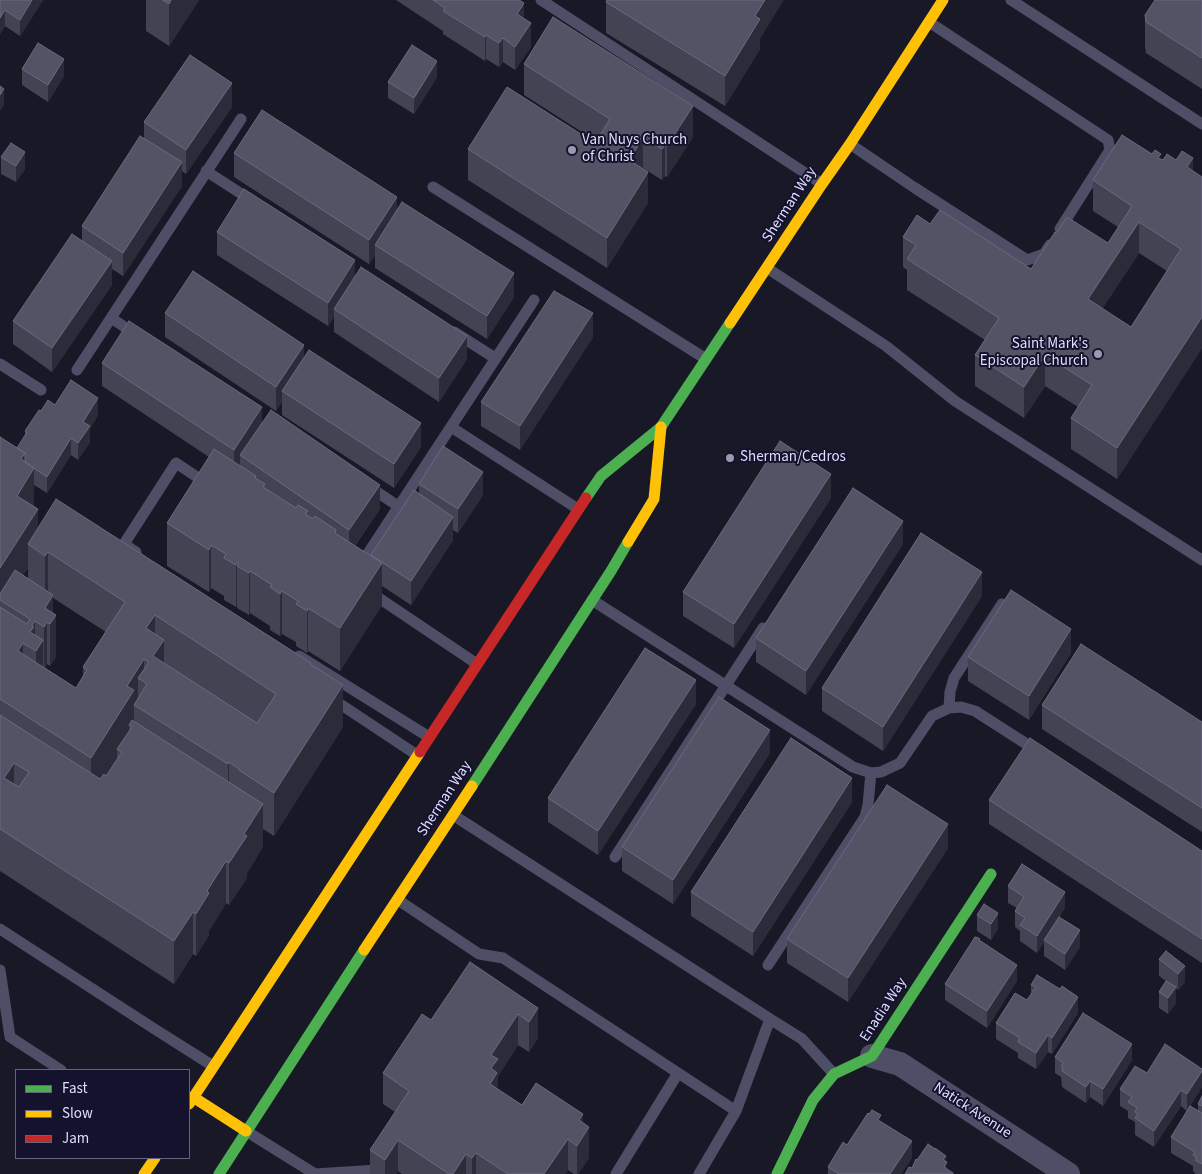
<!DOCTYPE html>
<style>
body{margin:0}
#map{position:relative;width:1202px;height:1174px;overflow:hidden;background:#191826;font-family:"Source Sans 3",sans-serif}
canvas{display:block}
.legend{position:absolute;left:15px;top:1069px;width:175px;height:90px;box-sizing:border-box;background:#14122c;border:1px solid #656480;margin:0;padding:6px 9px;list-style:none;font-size:15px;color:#dedefe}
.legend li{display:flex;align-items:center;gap:10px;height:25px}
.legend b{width:25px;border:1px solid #656480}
</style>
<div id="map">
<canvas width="1202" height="1174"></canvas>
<ul class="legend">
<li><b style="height:6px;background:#4caf50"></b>Fast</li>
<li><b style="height:6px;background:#ffc107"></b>Slow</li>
<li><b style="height:6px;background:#c62828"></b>Jam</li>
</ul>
</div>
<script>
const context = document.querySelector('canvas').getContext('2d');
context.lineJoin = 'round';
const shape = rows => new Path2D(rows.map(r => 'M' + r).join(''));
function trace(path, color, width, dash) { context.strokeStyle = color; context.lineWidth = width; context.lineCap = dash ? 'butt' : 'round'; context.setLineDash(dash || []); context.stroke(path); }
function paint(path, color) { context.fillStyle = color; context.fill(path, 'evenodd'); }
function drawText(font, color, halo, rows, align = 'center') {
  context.font = font + ' "Source Sans 3",sans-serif'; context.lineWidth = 4; context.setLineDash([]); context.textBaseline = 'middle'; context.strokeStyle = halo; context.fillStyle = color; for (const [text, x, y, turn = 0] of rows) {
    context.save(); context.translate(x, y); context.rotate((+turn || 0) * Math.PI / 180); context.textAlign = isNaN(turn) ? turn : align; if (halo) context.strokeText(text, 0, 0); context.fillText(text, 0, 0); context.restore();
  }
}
const lane = shape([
 [541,0,822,184],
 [1011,0,1202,124],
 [929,22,1108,140,1110,150,1060,229],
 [850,144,915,188,1027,260,1044,254,1050,245],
 [206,171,254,202],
 [433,187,706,359],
 [767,268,886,346,955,401,1202,560],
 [111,318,137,335],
 [454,332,495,358],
 [0,364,41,390],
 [77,370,241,119],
 [451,427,578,509],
 [368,486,398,506],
 [136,552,124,544,176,463,209,485],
 [361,564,534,300],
 [370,592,477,664],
 [592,600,853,767,871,773,881,772,900,763,932,716,949,708,961,707,975,711,1039,752],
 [299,656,429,737],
 [331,698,417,755],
 [949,708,950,692,954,678,1002,604],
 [453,815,770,1019,736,1111,699,1174],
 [615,857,763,628],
 [398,900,479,954,503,958,736,1111],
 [0,929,153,1028,213,1066],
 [768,965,865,817,868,805,871,773],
 [0,970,10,1037,61,1070],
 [770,1019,802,1039,834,1074],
 [246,1131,315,1174],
 [315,1174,377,1170],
 [616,1174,678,1073]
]);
const street = shape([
 [872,1056,900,1064,1068,1174]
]);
const fast = shape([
 [586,498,601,476,661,427,730,323],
 [472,786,611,571,628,542],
 [219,1174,364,950],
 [777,1174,813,1100,834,1074,872,1056,991,874]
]);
const slow = shape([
 [730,323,822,184,850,144,943,0],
 [628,542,654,499,661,427],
 [364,950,472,786],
 [193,1097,246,1131],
 [189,1104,420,752],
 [144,1174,155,1158]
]);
const jam = shape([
 [420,752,586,498]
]);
const wall = shape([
 [0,0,43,0,20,36,5,26,0,34],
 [146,0,199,0,169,46,146,31],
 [396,0,519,0,531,47,515,70,503,62,499,67,486,59,485,61,443,34,443,31],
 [1202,0,1202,89,1146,53,1145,46,1145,15],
 [606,2,760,39,760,49,725,106,606,33],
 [524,64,693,137,667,177,665,176,662,180,643,168,648,203,607,268,468,180,468,149,595,143,596,141,524,95],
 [22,69,64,76,48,102,22,85],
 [437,77,414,114,388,98,388,82],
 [232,107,186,174,182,171,182,186,123,276,112,269,112,285,52,372,13,344,13,321,82,240,82,226,144,138,144,122],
 [234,153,397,210,514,297,487,339,375,268,375,255,369,264,234,177],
 [1,157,25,169,16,182,1,174],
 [1161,159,1193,171,1202,177,1202,348,1117,479,1071,449,1071,418,1078,407,1045,386,1024,418,975,386,975,355,985,340,907,290,907,270,903,267,903,237,930,224,1031,269,1056,233,1108,243,1118,227,1093,211,1093,180],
 [1139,253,1167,271,1131,327,1102,309],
 [217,232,355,276,467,359,439,402,334,332,334,317,328,326,217,255],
 [165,313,304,357,421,447,394,488,282,415,282,402,276,411,165,337],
 [593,337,520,450,481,426,481,402],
 [102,363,262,424,380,509,355,546,371,556,371,555,419,494,419,484,483,495,458,533,453,530,453,540,411,605,382,586,382,605,340,671,308,651,307,653,296,646,296,642,282,634,280,636,270,630,270,626,250,613,249,615,237,608,237,605,236,607,224,600,224,596,211,588,209,592,167,566,167,523,209,457,102,386],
 [55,405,98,415,90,428,90,442,78,460,71,455,47,493,34,485,34,507,38,528,311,664,343,727,274,836,263,829,263,847,247,873,247,878,229,905,226,903,209,931,209,935,196,956,193,954,174,984,0,871,0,437,17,448,25,436,25,431,41,411],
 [28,568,28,579,23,575],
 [53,598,106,632,83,667,83,676,76,688,45,668,47,664,50,666,56,657,53,613],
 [831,498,734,648,683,616,683,592],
 [903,544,806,695,756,662,756,638],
 [982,596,883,751,822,711,822,688],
 [1071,653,1029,720,968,681,968,657],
 [696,704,598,855,548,822,548,798],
 [1042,705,1202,722,1202,832,1042,729],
 [770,753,673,904,622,871,622,847],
 [989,800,1202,851,1202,963,989,824],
 [852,802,753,956,691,916,691,892],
 [948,848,848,1002,787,963,787,939],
 [1008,886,1065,908,1059,917,1080,947,1065,970,1044,956,1044,942,1037,953,1020,941,1020,931,1015,927,1015,911,1017,908,1008,903],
 [984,904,998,929,991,940,977,931,977,915],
 [980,941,1017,981,987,1028,945,1000,945,984],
 [1166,951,1185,982,1178,990,1176,988,1176,1003,1168,1014,1159,1008,1159,992,1166,981,1159,976,1159,959],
 [1031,985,1078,1013,1052,1054,1048,1052,1036,1069,1018,1058,1018,1053,996,1039,996,1023,1027,1000,1031,994],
 [538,1008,538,1038,529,1052,518,1045,498,1076,498,1089,522,1105,583,1123,589,1158,578,1174,574,1174,568,1170,565,1174,402,1174,398,1171,396,1174,370,1174,370,1150,395,1112,383,1104,383,1073,431,1020],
 [1055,1057,1132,1060,1103,1106,1090,1097,1086,1103,1062,1087,1061,1077,1055,1073],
 [1202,1069,1202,1087,1187,1111,1181,1106,1154,1147,1135,1135,1135,1122,1128,1118,1128,1111,1120,1106,1120,1089],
 [1202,1096,1202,1174,1195,1174,1195,1173,1193,1171,1193,1166,1171,1153,1171,1137,1198,1111,1198,1104],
 [881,1122,912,1158,901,1174,828,1174,828,1167,847,1145]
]);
const shadedWall = shape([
 [32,0,43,0,20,36,20,20],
 [171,0,199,0,169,46,169,4],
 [765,0,784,0,760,39,760,49,725,106,725,76,755,16],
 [524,3,524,27,517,14],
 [5,10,5,26,0,34,0,18],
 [531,23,531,47,515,70,515,47],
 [486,35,486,59,485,61,485,37],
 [503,38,503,62,499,67,499,43],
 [64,59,64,76,48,102,48,85],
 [437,61,437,77,414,114,414,98],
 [232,83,232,107,186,174,186,150],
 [4,89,4,105,0,111,0,95],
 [693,106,693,137,667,177,667,146],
 [643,138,643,168,629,191,629,160],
 [665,145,665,176,662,180,662,149],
 [25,152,25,169,16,182,16,166],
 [1193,158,1193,189,1187,167],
 [182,162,182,186,123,276,123,253],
 [648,172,648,203,607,268,607,238],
 [397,197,397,221,375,245,375,255,369,264,369,240],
 [1139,222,1139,253,1088,330,1088,299],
 [355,260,355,284,334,309,334,317,328,326,328,303],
 [112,261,112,285,52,372,52,348],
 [514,273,514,297,487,339,487,316],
 [593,313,593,337,520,450,520,426],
 [1202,317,1202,348,1117,479,1117,448],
 [467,336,467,359,439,402,439,378],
 [304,345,304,369,282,391,282,402,276,411,276,387],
 [1045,355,1045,386,1024,418,1024,387],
 [98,398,98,415,90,428,90,442,78,460,78,443,83,422],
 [262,407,262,431,240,455,240,465,234,474,234,450],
 [421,423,421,447,394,488,394,464],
 [71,438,71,455,47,493,47,477],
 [25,453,34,468,34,511,17,496,21,459],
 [483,472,483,495,458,533,458,509],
 [831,474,831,498,734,648,734,624],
 [380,485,380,509,349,554,349,530],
 [38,509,38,551,28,544,28,568,5,603,0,600,0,568],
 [453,517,453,540,411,605,411,581],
 [903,521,903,544,806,695,806,671],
 [211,545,211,588,209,592,209,550],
 [48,552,48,595,45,598,45,556],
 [237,562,237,605,236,607,236,565],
 [382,563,382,605,340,671,340,628],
 [250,571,250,613,249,615,249,573],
 [982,572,982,596,883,751,883,727],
 [282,591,282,634,280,636,280,594],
 [53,595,53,620,56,615,56,657,50,666,50,624,47,622,47,664,44,669,44,627,45,608],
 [308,608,308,651,307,653,307,611],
 [155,615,155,653,164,640,164,682,153,699,146,628],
 [35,621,35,651,30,632,32,626],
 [1071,629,1071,653,1029,720,1029,696],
 [43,640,43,682,36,694,36,651],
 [23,643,23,686,18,651],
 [144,659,144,683,138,678,138,707,134,705,134,733,132,727,129,725,129,742,122,752,117,749,117,760,91,800,91,758,127,686],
 [696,680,696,704,598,855,598,831],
 [343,685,343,727,274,836,274,793],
 [770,730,770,753,673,904,673,880],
 [229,762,229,805,228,807,228,764],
 [14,763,14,805,4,778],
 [852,778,852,802,753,956,753,932],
 [263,804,263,847,247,873,247,878,229,905,229,863,244,834],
 [948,824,948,848,848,1002,848,978],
 [226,861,226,903,209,931,209,935,196,956,196,914,207,891],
 [1065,892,1065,908,1045,941,1044,940,1044,942,1037,953,1037,936],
 [193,912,193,954,174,984,174,941],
 [998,913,998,929,991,940,991,924],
 [1080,930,1080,947,1065,970,1065,954],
 [1017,965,1017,981,987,1028,987,1011],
 [1185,966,1185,982,1178,990,1178,974],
 [1176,987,1176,1003,1168,1014,1168,998],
 [1078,997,1078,1013,1052,1054,1052,1038],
 [538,1008,538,1038,529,1052,529,1022],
 [518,1014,518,1045,498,1076,498,1089,490,1084,491,1055],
 [1048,1035,1048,1052,1036,1069,1036,1053],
 [1132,1044,1132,1060,1103,1106,1103,1089],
 [1202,1071,1202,1087,1187,1111,1187,1094],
 [1090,1081,1090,1097,1086,1103,1086,1087],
 [1181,1090,1181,1106,1154,1147,1154,1131],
 [583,1114,583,1136,589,1127,589,1158,578,1174,577,1174,577,1146,579,1120],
 [568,1139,568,1170,565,1174,544,1174],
 [398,1140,398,1171,396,1174,385,1174,385,1160],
 [912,1141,912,1158,901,1174,890,1174],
 [476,1153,476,1174,472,1174,472,1158],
 [466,1154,466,1174,453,1174],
 [946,1156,947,1174,943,1174,943,1160]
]);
const building = shape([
 [0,0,32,0,20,20,5,10,0,18,0,0],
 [163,0,171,0,169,4,163,0],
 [433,0,519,0,524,3,517,14,531,23,515,47,503,38,499,43,486,35,485,37,443,11,445,8,433,0],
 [607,0,765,0,755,16,760,19,725,76,606,2,607,0],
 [1155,0,1202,0,1202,58,1146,22,1145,15,1155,0],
 [553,17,693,106,667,146,665,145,662,149,643,138,629,160,648,172,607,238,468,149,507,87,595,143,610,119,524,64,553,17],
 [38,43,64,59,48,85,22,69,38,43],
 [412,45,437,61,414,98,388,82,412,45],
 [190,55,232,83,186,150,144,122,190,55],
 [0,86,4,89,0,95,0,86],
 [262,110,397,197,369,240,234,153,262,110],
 [1122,135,1152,154,1155,150,1161,154,1158,158,1163,160,1167,154,1176,160,1182,151,1193,158,1187,167,1202,177,1202,317,1117,448,1071,418,1092,385,1045,355,1024,387,975,355,999,318,907,259,916,245,903,237,917,215,930,224,940,210,1031,269,1055,232,1056,233,1067,217,1108,243,1132,206,1093,180,1122,135],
 [1139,222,1181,249,1131,327,1088,299,1139,222],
 [140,136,182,162,123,253,82,226,140,136],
 [11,143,25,152,16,166,1,157,11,143],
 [244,189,355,260,328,303,217,232,244,189],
 [402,202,514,273,487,316,375,245,402,202],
 [72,234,112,261,52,348,13,321,72,234],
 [361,267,467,336,439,378,334,309,361,267],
 [193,271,304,345,276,387,165,313,193,271],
 [554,291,593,313,520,426,481,402,554,291],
 [129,321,262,407,234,450,102,363,129,321],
 [309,350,421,423,394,464,282,391,309,350],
 [71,380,98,398,83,422,90,426,78,443,71,438,47,477,25,462,25,453,17,448,27,432,25,431,39,410,41,411,48,400,55,405,71,380],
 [271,410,380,485,349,530,240,455,271,410],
 [0,437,25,453,21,459,34,468,17,496,38,509,0,568,0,437],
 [780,441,831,474,734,624,683,592,780,441],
 [443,446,483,472,458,509,419,484,443,446],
 [214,449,256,476,255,478,265,484,263,487,296,508,298,505,308,511,305,514,313,519,315,516,336,530,335,533,382,563,340,628,308,608,307,611,296,604,298,601,282,591,280,594,270,587,272,585,250,571,249,573,237,566,239,563,237,562,236,565,224,558,226,554,211,545,209,550,167,523,214,449],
 [853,488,903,521,806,671,756,638,853,488],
 [414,490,453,517,411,581,371,555,414,490],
 [56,499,311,663,310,664,343,685,274,793,239,770,239,769,229,762,228,764,134,705,147,684,138,678,149,662,144,659,127,686,134,690,91,758,0,699,0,607,27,624,30,619,0,600,0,594,15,570,53,595,45,608,56,615,50,624,47,622,44,627,35,621,32,626,34,627,30,632,43,640,36,651,23,643,18,651,76,688,87,670,83,667,125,602,48,552,45,556,28,544,56,499],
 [155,615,276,694,257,723,153,656,164,640,146,628,155,615],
 [921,533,982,572,883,727,822,688,921,533],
 [1011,590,1071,629,1029,696,968,657,1011,590],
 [1081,644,1202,722,1202,808,1042,705,1081,644],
 [645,648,696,680,598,831,548,798,645,648],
 [719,697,770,730,673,880,622,847,719,697],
 [0,715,100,779,104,774,106,776,122,752,117,749,132,727,129,725,132,720,263,804,244,834,247,836,229,863,226,861,207,891,209,893,196,914,193,912,174,941,0,829,0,715],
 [14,763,29,772,19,787,4,778,14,763],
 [791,738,852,778,753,932,691,892,791,738],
 [1030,738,1202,851,1202,939,989,800,1030,738],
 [887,785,948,824,848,978,787,939,887,785],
 [1022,864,1065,892,1037,936,1020,925,1025,918,1015,911,1024,897,1008,886,1022,864],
 [984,904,998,913,991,924,977,915,984,904],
 [1059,917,1080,930,1065,954,1044,940,1059,917],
 [975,937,976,938,977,937,980,939,979,940,1017,965,987,1011,945,984,975,937],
 [1166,951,1185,966,1178,974,1159,959,1166,951],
 [470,962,538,1008,529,1022,518,1014,491,1055,498,1059,491,1068,497,1073,490,1084,522,1105,536,1083,583,1114,579,1120,589,1127,577,1146,568,1139,544,1174,508,1174,476,1153,472,1158,466,1154,453,1174,449,1174,398,1140,385,1160,370,1150,409,1091,383,1073,422,1014,431,1020,470,962],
 [1037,975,1060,989,1062,986,1078,997,1052,1038,1048,1035,1036,1053,1018,1042,1020,1038,996,1023,1015,993,1027,1000,1036,987,1031,985,1037,975],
 [1166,981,1176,987,1168,998,1159,992,1166,981],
 [1083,1013,1132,1044,1103,1089,1090,1081,1086,1087,1062,1071,1063,1068,1061,1066,1063,1063,1055,1057,1083,1013],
 [1165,1044,1202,1069,1202,1071,1187,1094,1181,1090,1154,1131,1135,1118,1138,1114,1135,1112,1137,1108,1128,1102,1132,1097,1120,1089,1135,1066,1147,1073,1165,1044],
 [1202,1096,1202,1106,1198,1104,1202,1096],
 [1190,1106,1202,1113,1202,1164,1195,1160,1197,1158,1193,1155,1195,1152,1171,1137,1190,1106],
 [872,1110,881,1115,878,1120,912,1141,890,1174,839,1174,828,1167,843,1142,847,1145,868,1113,869,1114,872,1110],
 [928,1144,935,1149,935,1148,946,1156,943,1160,947,1162,944,1167,953,1173,953,1174,905,1174,909,1167,912,1168,916,1159,917,1160,928,1144]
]);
const markers = [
 [572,150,5,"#9999b2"],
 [1098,354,5,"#9999b2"],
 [730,458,5,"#9999b2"]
];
const poiNames = [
 ["Van Nuys Church",582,141],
 ["of Christ",582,158],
 ["Saint Mark's",1088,345,"right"],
 ["Episcopal Church",1088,362,"right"],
 ["Sherman/Cedros",740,458]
];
const streetNames = [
 ["Sherman Way",790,205,-57],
 ["Sherman Way",445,799,-57],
 ["Enadia Way",884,1010,-57],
 ["Natick Avenue",972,1111,33]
];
trace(lane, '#4e4f66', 11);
trace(street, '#4e4f66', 24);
trace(fast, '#4caf50', 11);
trace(slow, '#ffc107', 11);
trace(jam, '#c62828', 11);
paint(wall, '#444354');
paint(shadedWall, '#2c2b3a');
paint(building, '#545366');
trace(building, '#6a697e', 1);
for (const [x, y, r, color] of markers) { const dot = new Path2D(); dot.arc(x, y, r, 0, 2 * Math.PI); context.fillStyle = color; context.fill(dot); trace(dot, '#14122c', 2); }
drawText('15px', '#dedefe', '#14122c', poiNames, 'left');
drawText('15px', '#dedefe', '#14122c', streetNames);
</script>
